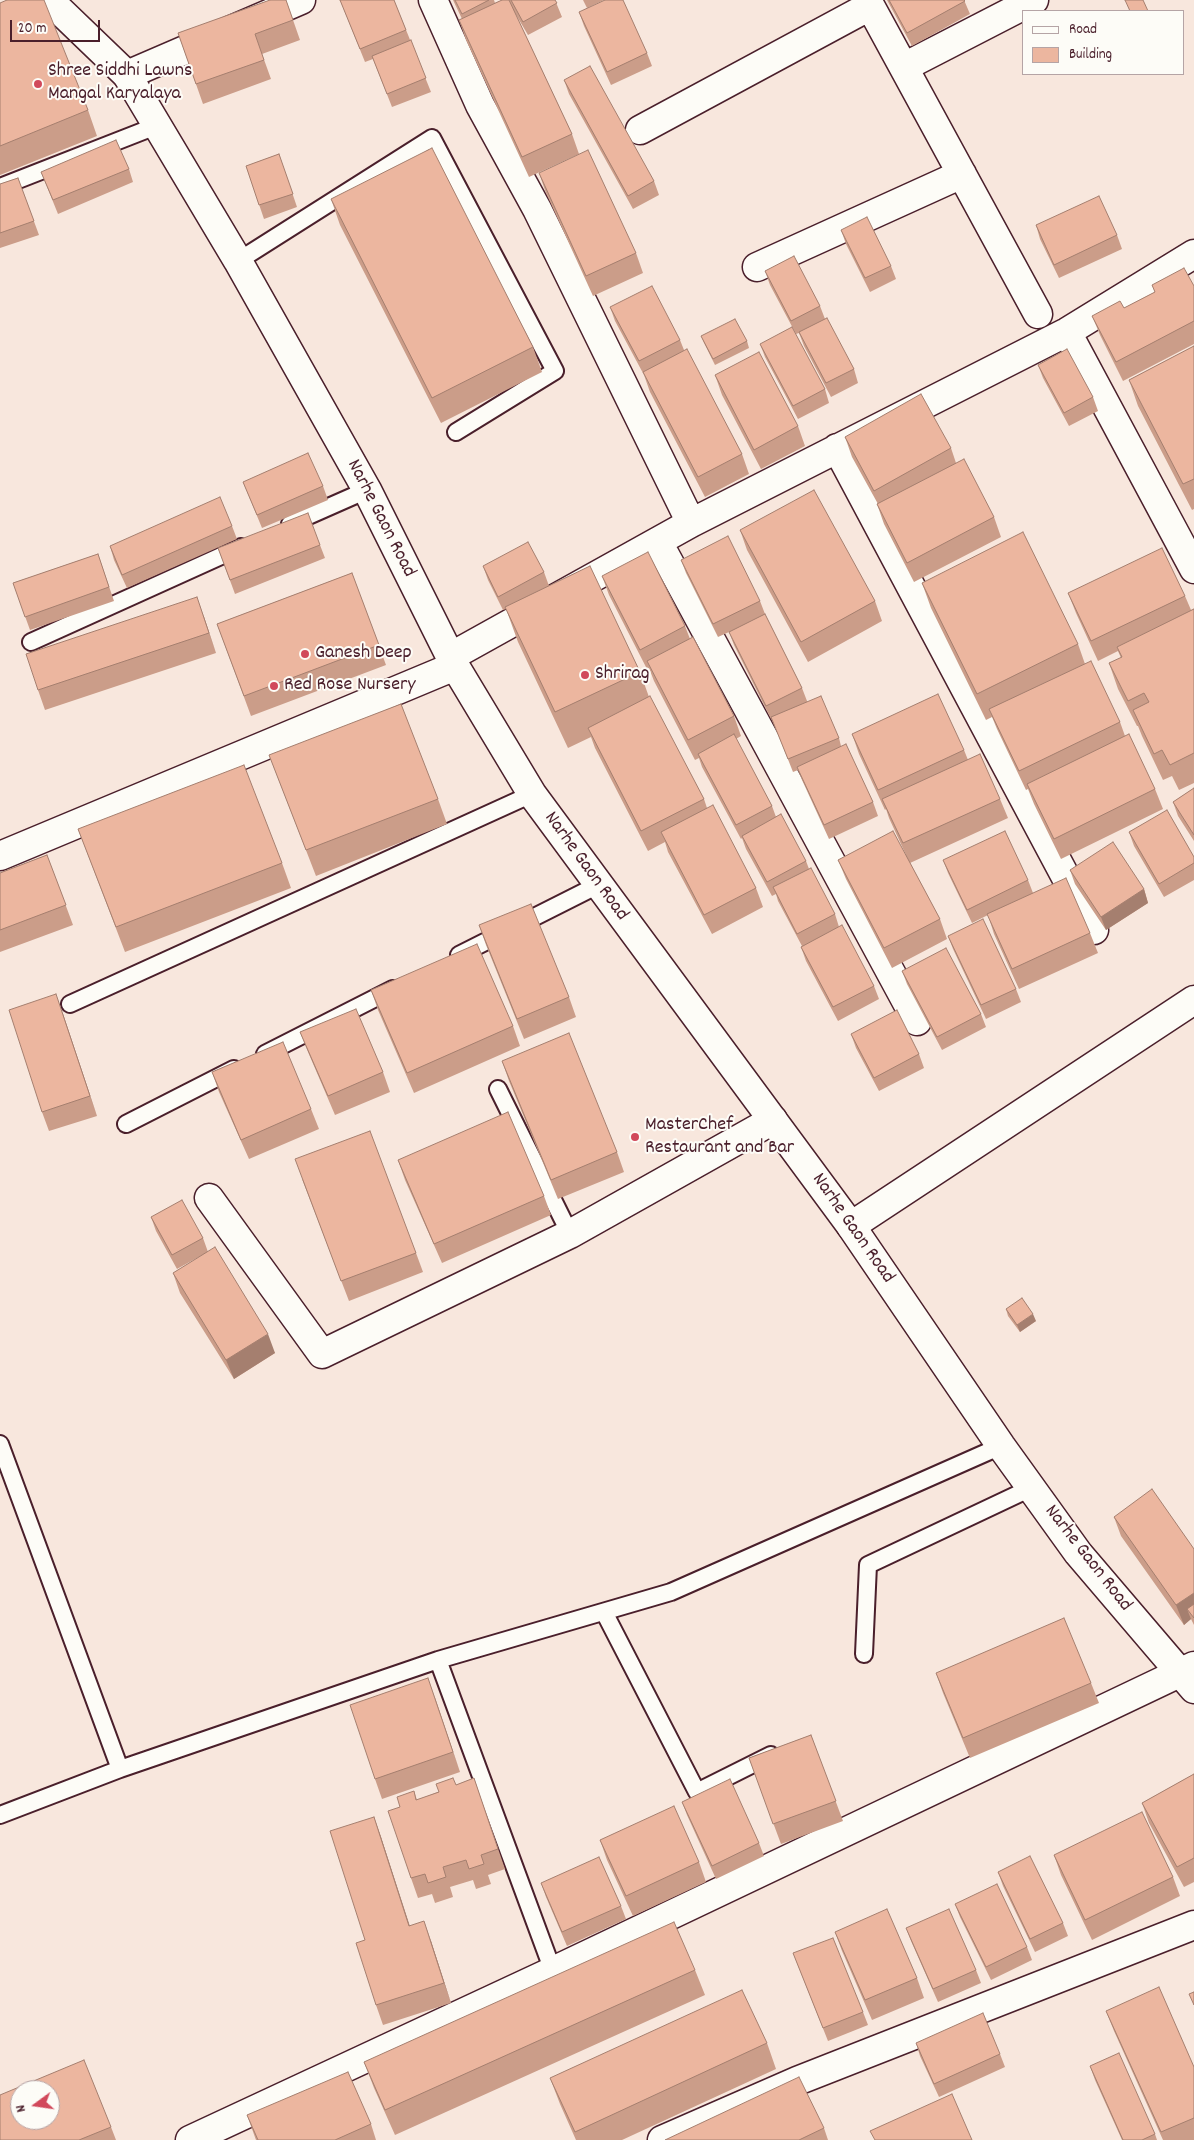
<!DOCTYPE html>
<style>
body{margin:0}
#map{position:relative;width:1194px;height:2140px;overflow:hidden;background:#f8e7dd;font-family:Dekko,sans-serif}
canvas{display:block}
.legend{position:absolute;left:1022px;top:10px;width:162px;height:65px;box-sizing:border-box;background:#fdfcf7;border:1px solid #b5a4a5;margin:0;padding:6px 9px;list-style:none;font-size:15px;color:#4a1f2b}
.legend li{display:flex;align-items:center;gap:10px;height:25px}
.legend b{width:25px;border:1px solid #b5a4a5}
.north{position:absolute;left:10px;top:2080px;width:50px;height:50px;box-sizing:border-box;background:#fdfcf7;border:1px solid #b5a4a5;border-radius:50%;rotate:256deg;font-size:14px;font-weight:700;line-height:20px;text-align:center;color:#4a1f2b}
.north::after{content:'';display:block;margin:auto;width:18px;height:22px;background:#d1495b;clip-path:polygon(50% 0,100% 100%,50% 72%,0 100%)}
.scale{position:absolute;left:10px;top:20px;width:90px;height:22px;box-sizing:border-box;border:2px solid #4a1f2b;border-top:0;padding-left:6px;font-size:15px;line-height:18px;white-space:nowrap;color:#4a1f2b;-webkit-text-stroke:4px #fdfcf7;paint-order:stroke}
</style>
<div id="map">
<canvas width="1194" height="2140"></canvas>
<ul class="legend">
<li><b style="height:6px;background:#fdfcf7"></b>Road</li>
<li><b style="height:14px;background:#ecb69f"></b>Building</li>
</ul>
<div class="north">N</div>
<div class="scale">20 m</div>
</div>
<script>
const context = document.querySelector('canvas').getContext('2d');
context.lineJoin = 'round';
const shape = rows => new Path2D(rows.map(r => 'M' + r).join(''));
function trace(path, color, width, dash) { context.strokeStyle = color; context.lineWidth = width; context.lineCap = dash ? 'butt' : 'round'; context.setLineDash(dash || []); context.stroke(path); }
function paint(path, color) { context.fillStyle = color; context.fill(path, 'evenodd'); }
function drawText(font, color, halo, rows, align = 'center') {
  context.font = font + ' Dekko,sans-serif'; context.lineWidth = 4; context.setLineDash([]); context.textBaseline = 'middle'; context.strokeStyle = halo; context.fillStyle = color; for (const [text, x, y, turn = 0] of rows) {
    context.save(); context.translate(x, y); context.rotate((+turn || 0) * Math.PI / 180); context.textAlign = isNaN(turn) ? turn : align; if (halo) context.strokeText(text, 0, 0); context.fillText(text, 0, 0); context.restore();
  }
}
const service = shape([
 [0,187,156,126],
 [238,261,432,138,555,371,456,432],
 [290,524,367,490],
 [31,642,241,547],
 [459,955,598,885],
 [70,1004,532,794],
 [265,1054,393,989],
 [498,1089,570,1234],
 [126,1124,234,1069],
 [0,1444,120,1769,0,1815],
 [604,1612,697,1792,771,1755],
 [864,1654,868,1565,1031,1488],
 [438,1660,553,1971],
 [120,1769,438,1660,671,1592,1001,1446]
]);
const minor = shape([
 [433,0,480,105,537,209,691,523],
 [867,0,1038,314],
 [904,67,1034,0],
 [127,75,301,0],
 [640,130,870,6],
 [757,267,962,174],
 [1067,332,1194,569],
 [837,448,1094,930],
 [658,542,917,1021],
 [450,657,691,523,1067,332,1194,254],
 [0,856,455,666],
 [209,1198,322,1354,570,1234,773,1120],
 [851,1226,1194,1000],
 [190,2140,553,1971,1194,1666],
 [662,2140,797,2081,1194,1925]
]);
const tertiary = shape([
 [49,0,127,75,238,261,367,490,455,666,532,794,851,1226,1001,1446,1078,1553,1194,1689]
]);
const wall = shape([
 [286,0,300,40,262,54,271,79,203,104,178,33],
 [340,0,394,0,431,92,392,107,373,59,365,62],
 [453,0,494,0,495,3,502,0,555,0,562,17,528,35,515,13,572,134,579,154,529,177,466,40,459,20,462,19],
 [583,0,604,0,587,8],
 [887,0,964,0,970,14,912,46],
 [0,3,88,110,97,136,0,175],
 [579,12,647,53,652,66,611,85,584,26],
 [564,80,654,181,659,195,633,209,569,94],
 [279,154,297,207,264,219,246,166],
 [129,169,133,182,58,214,41,172],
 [539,173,636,253,643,273,593,296,546,193],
 [18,178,39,235,0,248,0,184],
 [331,199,533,347,542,372,441,423,340,225],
 [1036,225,1117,235,1122,249,1059,278,1040,239],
 [841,230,891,266,896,279,870,292,846,244],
 [765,271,820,306,825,319,854,369,858,383,831,397,804,346,799,333,796,334,770,285],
 [1152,285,1194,286,1194,344,1123,381,1100,335,1092,316,1124,308,1155,292],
 [610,307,680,340,684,350,742,454,749,474,705,497,650,392,644,375,615,321],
 [701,336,747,341,749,348,715,365,704,343],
 [760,344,825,389,829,403,798,419,765,357],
 [1194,346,1194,509,1192,510,1138,406,1129,380],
 [1038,365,1093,397,1098,411,1069,426,1043,378],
 [715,375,798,426,805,446,761,469,722,395],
 [845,437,951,448,956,463,994,517,1001,537,914,582,884,524,877,504,878,504,852,457],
 [243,482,323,486,328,500,262,528],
 [232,526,237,539,127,588,114,560,110,546],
 [740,530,875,601,882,621,808,662,747,550],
 [320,545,325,558,235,594,218,548],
 [98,554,114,601,30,630,13,583],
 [681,560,760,601,765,614,802,688,807,701,839,738,841,746,873,802,878,816,829,839,802,780,798,770,793,772,772,719,771,719,734,645,729,632,718,637,686,573],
 [483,566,544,572,549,586,640,672,649,697,704,799,707,808,756,888,763,907,712,934,668,852,665,842,648,851,595,748,591,737,568,748,518,642,506,609,503,610,488,580],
 [352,573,386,665,251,716,217,624],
 [602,576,685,626,690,639,734,716,741,736,736,739,772,806,776,817,806,861,809,869,835,914,839,927,874,986,879,999,838,1021,806,961,801,947,802,946,778,901,776,894,772,896,746,849,742,838,741,839,702,767,699,758,695,760,654,681,649,668,647,669,609,595],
 [922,583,1078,644,1085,664,1120,722,1125,736,1155,789,1163,809,1061,859,1034,804,1028,789,1026,790,997,729,992,717,986,720,931,608],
 [1068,593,1185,596,1191,610,1194,609,1194,783,1179,790,1172,776,1163,780,1142,736,1138,726,1137,726,1118,689,1109,663,1121,658,1118,651,1098,661,1076,613],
 [204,617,216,653,45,710,38,690],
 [852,734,964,750,968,760,1000,799,1008,818,910,863,940,919,947,939,892,968,846,879,838,860,906,855,889,818,886,809,885,810,859,754],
 [269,755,438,799,447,824,316,876],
 [1194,788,1194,841,1178,816,1173,802],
 [78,829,282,863,291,888,125,952],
 [1129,832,1194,857,1194,880,1164,897,1134,846],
 [47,855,73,925,0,952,0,873],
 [943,860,1028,880,1033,893,1090,933,1098,953,1019,989,994,934,988,915,972,923,948,873],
 [1070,870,1144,889,1148,903,1106,930,1075,884],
 [479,925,569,997,576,1017,524,1039,486,945],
 [948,936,1016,989,1021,1002,986,1019,953,949],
 [902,971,981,1014,986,1027,942,1050,907,984],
 [371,990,513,1026,520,1046,414,1093,378,1010],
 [63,1014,97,1116,49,1131,42,1112],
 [300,1032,383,1072,390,1092,335,1115,308,1052],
 [851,1034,919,1054,924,1068,879,1091,856,1048],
 [502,1061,617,1152,624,1172,558,1199,509,1081],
 [212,1072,311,1109,319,1129,249,1159,219,1092],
 [398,1160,544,1196,551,1215,442,1263,405,1180],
 [302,1179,416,1253,423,1272,349,1301],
 [151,1217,203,1238,208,1252,275,1353,234,1379,180,1293,173,1273,204,1254,177,1269,156,1231],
 [1006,1309,1036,1321,1020,1332,1008,1316],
 [1114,1517,1194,1549,1194,1625,1191,1619,1184,1625,1121,1536],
 [936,1673,1091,1683,1099,1703,970,1758,943,1693],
 [435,1698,460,1772,382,1799,375,1779],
 [811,1735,843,1821,781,1844,749,1758],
 [1194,1774,1194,1882,1184,1887,1149,1823,1142,1803],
 [474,1778,505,1869,488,1875,491,1884,476,1889,473,1880,450,1887,453,1897,435,1903,432,1894,418,1898,411,1878,400,1807,414,1791,417,1800],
 [682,1802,759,1843,764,1856,716,1879,687,1815],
 [374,1817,381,1837,409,1925,431,1941,451,2003,383,2025,376,2005,365,1940],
 [600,1840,699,1862,706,1882,633,1916,607,1860],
 [1054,1855,1173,1877,1180,1896,1092,1940,1061,1875],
 [998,1872,1063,1923,1068,1936,1035,1952,1003,1886],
 [541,1883,621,1906,626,1919,567,1946,546,1897],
 [955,1904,1027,1947,1032,1960,991,1980,960,1917],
 [906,1928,976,1970,981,1983,938,2002,911,1941],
 [835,1932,917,1978,924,1998,872,2020,842,1951],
 [793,1953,863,2012,868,2025,828,2041],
 [695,1970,705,1995,395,2135,374,2088,364,2062],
 [1106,2011,1194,2067,1194,2140,1163,2140,1114,2031],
 [767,2043,776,2069,622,2140,576,2140,560,2104,550,2078],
 [916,2043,1000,2054,1005,2067,939,2097,920,2056],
 [1090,2066,1155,2134,1157,2140,1122,2140,1095,2080],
 [247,2115,371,2124,376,2140,256,2140],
 [111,2127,116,2140,0,2140],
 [824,2128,828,2140,665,2140]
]);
const shadedWall = shape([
 [197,597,204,617,216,653,209,633],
 [1144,889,1148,903,1106,930,1101,917],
 [56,994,63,1014,97,1116,90,1096],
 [1033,1314,1036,1321,1020,1332,1017,1325],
 [268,1334,275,1353,234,1379,226,1360],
 [1194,1593,1194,1617,1187,1609,1191,1619,1184,1625,1176,1605],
 [428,1678,435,1698,460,1772,453,1752],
 [374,1817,381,1837,416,1945,409,1926],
 [424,1921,431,1941,451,2003,444,1983]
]);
const building = shape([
 [7,0,44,0,88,110,0,146,0,3,7,0],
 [270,0,286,0,293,20,255,34,264,60,196,84,178,33,270,0],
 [340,0,394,0,406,30,360,49,340,0],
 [455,0,489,0,462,14,455,0],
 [502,0,509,0,572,134,522,157,459,20,502,0],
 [511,0,555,0,557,3,523,22,511,0],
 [605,0,623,0,647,53,607,72,579,12,605,0],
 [889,0,964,0,965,1,907,33,889,0],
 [1125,0,1143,0,1148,11,1130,11,1125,0],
 [411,40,426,78,387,94,372,56,411,40],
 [590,66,654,181,628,196,564,80,590,66],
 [116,140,129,169,53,200,41,172,116,140],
 [432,148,533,347,432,398,331,199,432,148],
 [588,150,636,253,586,276,539,173,588,150],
 [279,154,293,194,259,205,246,166,279,154],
 [18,178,34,221,0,233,0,184,18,178],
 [1099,196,1117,235,1054,265,1036,225,1099,196],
 [867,217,891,266,865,278,841,230,867,217],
 [794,256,820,306,791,321,765,271,794,256],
 [1184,268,1194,286,1194,321,1116,362,1092,316,1120,301,1124,308,1155,292,1152,285,1184,268],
 [652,286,680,340,639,361,610,307,652,286],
 [827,318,854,369,826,383,799,332,827,318],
 [735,319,747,341,713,359,701,336,735,319],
 [792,327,825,389,793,406,760,344,792,327],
 [1194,346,1194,479,1183,484,1129,380,1194,346],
 [687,349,742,454,698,477,643,372,687,349],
 [1067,349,1093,397,1064,413,1038,365,1067,349],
 [759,352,798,426,754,450,715,375,759,352],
 [921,394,951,448,874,491,845,437,921,394],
 [308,453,323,486,257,515,243,482,308,453],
 [964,459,994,517,907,563,877,504,964,459],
 [814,490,875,601,801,642,740,530,814,490],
 [220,497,232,526,122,575,110,546,220,497],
 [308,513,320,545,230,580,218,548,308,513],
 [1023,532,1078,644,977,694,922,583,1023,532],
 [728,536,760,601,713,624,681,560,728,536],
 [528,542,544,572,498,597,483,566,528,542],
 [1162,548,1185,596,1091,641,1068,593,1162,548],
 [648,552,685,626,640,650,602,576,648,552],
 [98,554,109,587,25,617,13,583,98,554],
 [590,566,640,672,555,712,505,607,590,566],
 [352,573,379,645,244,696,217,624,352,573],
 [197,597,209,633,38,690,26,654,197,597],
 [1194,609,1194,753,1170,765,1162,750,1154,754,1133,710,1149,702,1144,693,1128,701,1109,663,1122,657,1117,647,1194,609],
 [765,614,802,688,766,706,729,632,765,614],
 [693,637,734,716,688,740,647,661,693,637],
 [1091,661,1120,722,1019,771,989,709,1091,661],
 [938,694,964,750,878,790,852,734,938,694],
 [650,696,704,799,641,831,588,728,650,696],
 [821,696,839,738,788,759,771,717,821,696],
 [401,704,438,799,306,850,269,755,401,704],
 [734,734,772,806,736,825,698,754,734,734],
 [1129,734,1155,789,1054,839,1027,784,1129,734],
 [846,744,873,802,824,825,797,767,846,744],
 [980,754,1000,799,903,843,882,799,980,754],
 [244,765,282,863,116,927,78,829,244,765],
 [1194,788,1194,835,1173,802,1194,788],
 [713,805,756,888,704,915,661,832,713,805],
 [1167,810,1194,857,1194,863,1159,884,1129,832,1167,810],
 [781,814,806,861,767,882,742,836,781,814],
 [893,831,940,919,884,948,838,860,893,831],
 [1005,831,1028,880,967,910,943,860,1005,831],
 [1113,842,1144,889,1101,917,1070,870,1113,842],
 [47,855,66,905,0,930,0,873,47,855],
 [811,868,835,914,797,934,773,887,811,868],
 [1066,878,1090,933,1012,969,987,914,1066,878],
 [531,904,569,997,517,1019,479,925,531,904],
 [983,919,1016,989,981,1005,948,936,983,919],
 [842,925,874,986,833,1007,801,947,842,925],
 [477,944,513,1026,407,1073,371,990,477,944],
 [946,948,981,1014,937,1037,902,971,946,948],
 [56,994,90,1096,42,1112,9,1010,56,994],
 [356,1009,383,1072,328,1096,300,1032,356,1009],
 [897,1010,919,1054,874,1078,851,1034,897,1010],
 [569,1033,617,1152,551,1180,502,1061,569,1033],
 [283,1042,311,1109,241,1140,212,1072,283,1042],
 [508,1112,544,1196,434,1244,398,1160,508,1112],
 [370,1131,416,1253,341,1281,295,1159,370,1131],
 [182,1200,203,1238,172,1255,151,1217,182,1200],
 [215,1247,268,1334,226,1360,173,1273,215,1247],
 [1022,1298,1033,1314,1017,1325,1006,1309,1022,1298],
 [1152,1489,1194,1549,1194,1593,1176,1605,1114,1517,1152,1489],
 [1194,1604,1194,1618,1187,1609,1194,1604],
 [1064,1618,1091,1683,963,1738,936,1673,1064,1618],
 [428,1678,453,1752,375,1779,350,1705,428,1678],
 [811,1735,836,1801,773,1824,749,1758,811,1735],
 [1194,1774,1194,1858,1177,1867,1142,1803,1194,1774],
 [453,1778,456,1785,474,1778,498,1849,481,1855,484,1864,469,1869,466,1860,443,1867,446,1877,428,1883,425,1874,411,1878,388,1811,400,1807,397,1797,414,1791,416,1800,439,1792,436,1784,453,1778],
 [730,1779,759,1843,712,1866,682,1802,730,1779],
 [674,1806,699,1862,626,1896,600,1840,674,1806],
 [1142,1812,1173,1877,1085,1920,1054,1855,1142,1812],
 [374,1817,409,1926,424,1921,444,1983,376,2005,356,1943,365,1940,330,1831,374,1817],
 [1030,1856,1063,1923,1030,1939,998,1872,1030,1856],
 [599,1857,621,1906,562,1932,541,1883,599,1857],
 [997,1884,1027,1947,986,1967,955,1904,997,1884],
 [887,1909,917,1978,865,2000,835,1932,887,1909],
 [949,1909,976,1970,933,1989,906,1928,949,1909],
 [674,1922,695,1970,385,2110,364,2062,674,1922],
 [833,1938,863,2012,823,2028,793,1953,833,1938],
 [1159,1987,1194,2067,1194,2118,1161,2132,1106,2011,1159,1987],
 [742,1990,767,2043,575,2132,550,2078,742,1990],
 [1194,1992,1194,2005,1189,1994,1194,1992],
 [983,2013,1000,2054,934,2084,916,2043,983,2013],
 [1119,2053,1155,2134,1142,2140,1123,2140,1090,2066,1119,2053],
 [84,2060,111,2127,79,2140,0,2140,0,2095,84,2060],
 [20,2090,50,2090,50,2120,20,2120,20,2090],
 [348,2072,371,2124,335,2140,258,2140,247,2115,348,2072],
 [799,2077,824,2128,799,2140,665,2140,799,2077],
 [952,2094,972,2140,875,2140,870,2131,952,2094]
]);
const markers = [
 [38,84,5,"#d1495b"],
 [305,654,5,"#d1495b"],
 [585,675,5,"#d1495b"],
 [274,686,5,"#d1495b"],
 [635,1137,5,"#d1495b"]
];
const poiNames = [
 ["Shree Siddhi Lawns",48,72],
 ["Mangal Karyalaya",48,95],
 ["Ganesh Deep",315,654],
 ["Shrirag",595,675],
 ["Red Rose Nursery",284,686],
 ["MasterChef",645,1126],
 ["Restaurant and Bar",645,1149]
];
const streetNames = [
 ["Narhe Gaon Road",380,519,63],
 ["Narhe Gaon Road",585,867,54],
 ["Narhe Gaon Road",852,1229,55],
 ["Narhe Gaon Road",1087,1559,52]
];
trace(service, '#4a1f2b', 20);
trace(minor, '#4a1f2b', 31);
trace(tertiary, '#4a1f2b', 31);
trace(service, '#fdfcf7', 16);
trace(minor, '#fdfcf7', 28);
trace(tertiary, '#fdfcf7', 28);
paint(wall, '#cb9d89');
paint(shadedWall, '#a57f6f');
paint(building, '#ecb69f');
trace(building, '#a57f6f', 1);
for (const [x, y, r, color] of markers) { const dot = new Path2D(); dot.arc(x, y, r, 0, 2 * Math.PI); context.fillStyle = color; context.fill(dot); trace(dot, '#fdfcf7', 2); }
drawText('20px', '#4a1f2b', '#fdfcf7', poiNames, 'left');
drawText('20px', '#4a1f2b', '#fdfcf7', streetNames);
</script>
